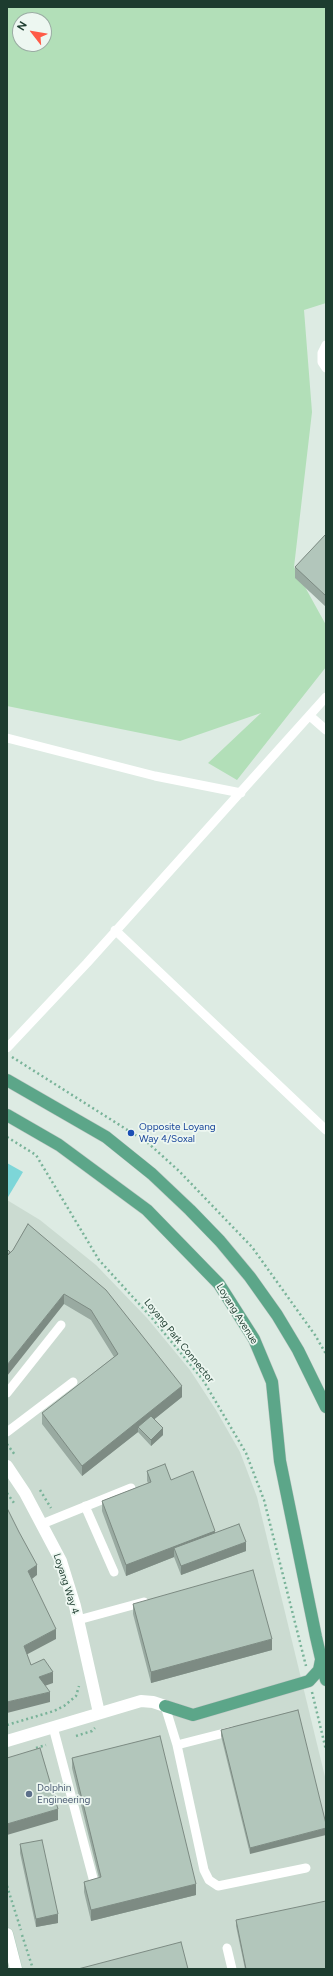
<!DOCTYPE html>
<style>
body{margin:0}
#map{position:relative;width:333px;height:1976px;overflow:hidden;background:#ddebe3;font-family:Figtree,sans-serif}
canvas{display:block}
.frame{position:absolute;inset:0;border:8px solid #1d3c2f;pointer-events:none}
.north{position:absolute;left:12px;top:12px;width:40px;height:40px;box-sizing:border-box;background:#edf7f1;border:1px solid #9aaca3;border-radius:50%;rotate:301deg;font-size:11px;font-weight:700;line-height:16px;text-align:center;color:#1d3c2f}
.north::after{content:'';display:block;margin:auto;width:14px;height:18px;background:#ff5b47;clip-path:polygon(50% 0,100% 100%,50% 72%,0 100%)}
</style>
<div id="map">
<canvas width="333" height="1976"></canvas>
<div class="frame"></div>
<div class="north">N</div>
</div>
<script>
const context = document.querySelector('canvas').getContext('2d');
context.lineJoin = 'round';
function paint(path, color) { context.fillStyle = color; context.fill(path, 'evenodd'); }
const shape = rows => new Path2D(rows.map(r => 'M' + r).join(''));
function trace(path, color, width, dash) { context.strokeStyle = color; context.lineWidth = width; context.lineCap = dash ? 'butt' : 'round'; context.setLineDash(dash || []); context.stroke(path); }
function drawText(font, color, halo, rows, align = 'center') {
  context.font = font + ' Figtree,sans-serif'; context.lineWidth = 3.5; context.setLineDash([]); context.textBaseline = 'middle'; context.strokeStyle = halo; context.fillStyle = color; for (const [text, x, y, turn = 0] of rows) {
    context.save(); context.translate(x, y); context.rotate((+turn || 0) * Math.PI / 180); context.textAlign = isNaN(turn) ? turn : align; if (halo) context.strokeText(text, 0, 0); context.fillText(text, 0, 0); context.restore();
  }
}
const built = shape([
 [7,1200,40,1220,96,1265,147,1318,190,1370,216,1410,240,1452,257,1497,326,1781,326,1969,7,1969]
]);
const green = shape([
 [7,7,326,7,326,303,304,310,312,412,294,567,326,625,326,667,237,780,208,763,261,713,180,741,7,706],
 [20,20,44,20,44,44,20,44]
]);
const water = shape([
 [7,1163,23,1172,8,1197,7,1196]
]);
const path = shape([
 [12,1057,148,1143,179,1171,252,1247,315,1335,326,1354],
 [7,1137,36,1155,99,1260,151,1317,203,1380,246,1453,264,1500,306,1666],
 [7,1444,15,1455],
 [40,1490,51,1508],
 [7,1493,14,1503],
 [312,1692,326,1750],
 [7,1725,54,1711,64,1706,76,1696,79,1686],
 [76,1736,92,1731,95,1728],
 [36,1748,46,1745],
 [7,1886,21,1930],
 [22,1935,33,1969]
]);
const lane = shape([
 [326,345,322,353,322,362,326,368],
 [310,716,326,730],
 [7,738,155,776,241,793],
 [115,930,326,1130],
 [7,1048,87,963,326,697],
 [7,1393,61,1325],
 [7,1432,73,1382],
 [85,1506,114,1572],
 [42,1524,131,1488],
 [78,1620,144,1602],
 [165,1706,177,1745,204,1870,209,1880,218,1886,306,1868],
 [53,1727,94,1882],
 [177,1745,232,1731],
 [227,1948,232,1969]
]);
const street = shape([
 [7,1466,25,1493,61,1561,75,1606,99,1713],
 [7,1741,141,1701,153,1702,165,1706]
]);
const secondary = shape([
 [7,1934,16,1969]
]);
const primary = shape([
 [7,1080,106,1137,152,1174,190,1210,220,1241,250,1277,277,1315,298,1350,326,1407],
 [7,1115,59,1145,147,1210,219,1284,254,1339,272,1382,280,1461,316,1637,326,1680],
 [165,1706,193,1715,309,1681,319,1670,321,1660]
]);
const wall = shape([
 [326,534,326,607,295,578,295,567],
 [28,1224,182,1397,154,1419,163,1435,151,1446,138,1432,82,1476,42,1424,42,1413,114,1357,91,1320,64,1304,10,1252,13,1250],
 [147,1471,171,1480,215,1533,246,1551,181,1575,174,1557,126,1576,102,1511,102,1501,148,1483,147,1481],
 [133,1604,272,1650,151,1683,133,1614],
 [298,1710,250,1854,221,1736,221,1730],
 [72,1758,196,1895,91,1921,84,1892,84,1882,99,1878,72,1768],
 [20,1844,58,1923,36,1927,20,1853],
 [236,1920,326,1969,245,1969,236,1926]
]);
const shadedWall = shape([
 [64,1294,64,1304,7,1376,7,1365],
 [182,1386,182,1397,141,1430,138,1427,138,1432,82,1476,82,1466],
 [163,1428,163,1435,151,1446,151,1440],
 [215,1531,215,1541,174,1548,174,1557,126,1576,126,1565],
 [246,1542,246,1551,181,1575,181,1566],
 [37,1565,37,1575,28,1582,28,1571],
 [56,1629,56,1639,24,1656,24,1646],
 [272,1639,272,1650,151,1683,151,1672],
 [53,1672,53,1683,39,1688,39,1677],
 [50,1692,50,1702,7,1713,7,1702],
 [58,1809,58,1820,7,1835,7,1824],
 [326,1828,326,1835,250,1854,250,1848],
 [196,1884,196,1895,91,1921,91,1910],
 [58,1914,58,1923,36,1927,36,1919]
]);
const building = shape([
 [326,534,326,596,295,567,326,534],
 [28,1224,106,1290,182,1386,82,1466,42,1413,118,1354,91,1310,64,1294,7,1365,7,1256,13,1250,28,1224],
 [7,1249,10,1252,7,1256,7,1249],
 [151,1416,163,1428,151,1440,138,1427,151,1416],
 [165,1464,171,1480,193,1471,215,1531,126,1565,102,1501,151,1482,147,1471,165,1464],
 [7,1508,19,1532,37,1565,28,1571,56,1629,24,1646,31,1665,44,1659,53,1672,39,1677,50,1692,7,1702,7,1508],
 [239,1524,246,1542,181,1566,174,1548,239,1524],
 [253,1570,272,1639,151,1672,133,1604,253,1570],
 [298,1710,326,1824,326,1828,250,1848,221,1730,298,1710],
 [160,1736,196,1884,91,1910,84,1882,101,1877,72,1758,160,1736],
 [40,1748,58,1809,7,1824,7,1758,40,1748],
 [42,1840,58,1914,36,1919,20,1844,42,1840],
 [326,1901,326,1969,246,1969,236,1920,326,1901],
 [181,1942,188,1969,78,1969,181,1942]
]);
const markers = [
 [131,1133,4,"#1a4fb4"],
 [29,1794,4,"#5c6f8a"]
];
const transitNames = [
 ["Opposite Loyang",139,1127],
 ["Way 4/Soxal",139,1139]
];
const streetNames = [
 ["Loyang Avenue",237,1314,58],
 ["Loyang Park Connector",179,1341,51],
 ["Loyang Way 4",66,1584,72]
];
const serviceNames = [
 ["Dolphin",37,1788],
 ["Engineering",37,1800]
];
paint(built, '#cbdbd1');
paint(green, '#b2dfb8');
paint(water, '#7dd6d8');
trace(secondary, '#afccbd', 13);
trace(primary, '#c0c8c5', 13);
trace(path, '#79b399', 2.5, [2, 3]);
trace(lane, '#fff', 9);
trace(street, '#fff', 12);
trace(secondary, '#fff', 12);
trace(primary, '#5ca689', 12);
paint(wall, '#99aaa1');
paint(shadedWall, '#7d8b83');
paint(building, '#b2c6bb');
trace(building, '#7d8b83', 1);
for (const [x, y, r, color] of markers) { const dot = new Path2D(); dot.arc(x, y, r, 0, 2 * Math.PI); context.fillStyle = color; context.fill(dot); trace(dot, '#edf7f1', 1.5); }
drawText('10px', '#164399', '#edf7f1', transitNames, 'left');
drawText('10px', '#1d3c2f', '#edf7f1', streetNames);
drawText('10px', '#4e5e75', '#edf7f1', serviceNames, 'left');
</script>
